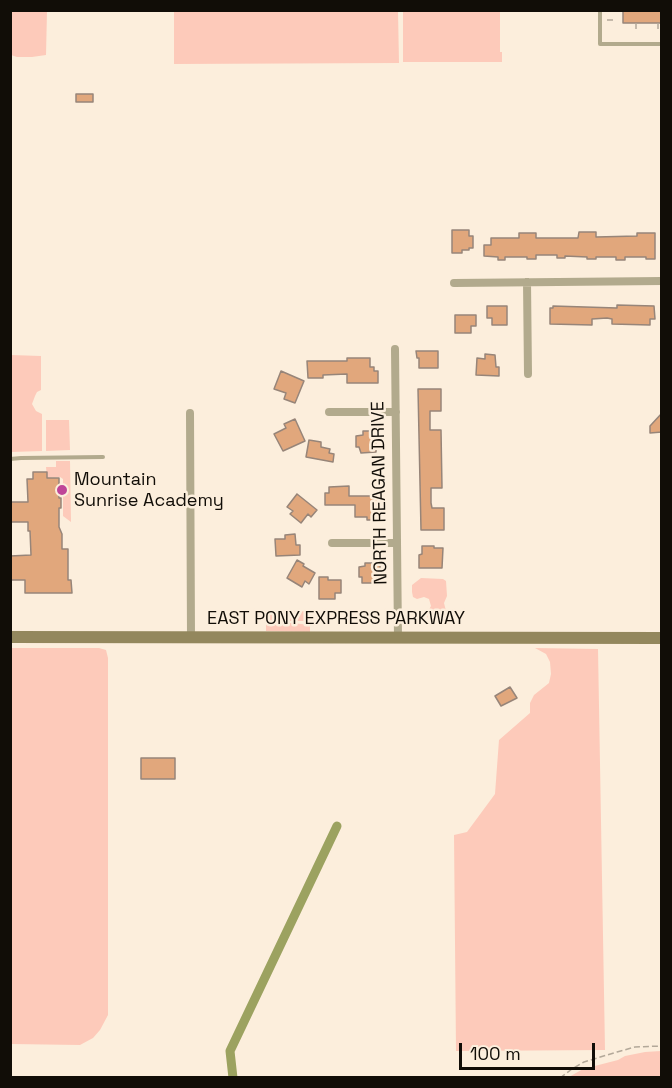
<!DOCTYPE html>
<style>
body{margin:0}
#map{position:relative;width:672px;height:1088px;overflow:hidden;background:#fceedc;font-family:"Space Grotesk",sans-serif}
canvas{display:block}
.frame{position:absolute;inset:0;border:12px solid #110d07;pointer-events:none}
.scale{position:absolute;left:459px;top:1043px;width:136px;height:27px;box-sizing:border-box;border:3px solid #110d07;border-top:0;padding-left:8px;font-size:18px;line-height:21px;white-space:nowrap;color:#110d07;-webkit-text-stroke:4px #fceedc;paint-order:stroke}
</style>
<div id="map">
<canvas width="672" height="1088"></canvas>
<div class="frame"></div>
<div class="scale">100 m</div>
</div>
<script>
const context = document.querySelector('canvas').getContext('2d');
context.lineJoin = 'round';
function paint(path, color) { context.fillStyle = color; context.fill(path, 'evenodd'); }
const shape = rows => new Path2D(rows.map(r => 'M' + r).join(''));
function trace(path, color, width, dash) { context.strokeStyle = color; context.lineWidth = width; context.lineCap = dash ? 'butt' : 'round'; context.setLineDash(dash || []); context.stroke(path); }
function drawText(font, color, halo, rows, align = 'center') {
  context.font = font + ' "Space Grotesk",sans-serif'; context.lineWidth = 5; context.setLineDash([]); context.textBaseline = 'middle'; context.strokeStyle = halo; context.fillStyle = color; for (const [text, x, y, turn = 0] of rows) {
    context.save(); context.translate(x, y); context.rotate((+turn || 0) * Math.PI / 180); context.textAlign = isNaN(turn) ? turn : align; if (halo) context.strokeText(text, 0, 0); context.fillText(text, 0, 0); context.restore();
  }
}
const green = shape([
 [10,11,47,11,46,55,32,57,17,57,11,55],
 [174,11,398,11,399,63,174,64],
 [403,11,500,11,500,52,502,52,502,62,403,62],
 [11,355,41,356,41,390,37,392,35,396,32,404,36,411,42,414,42,451,11,452],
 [46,420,69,420,70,450,46,451],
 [56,461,70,461,71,522,63,516,63,479,60,477,47,478,46,467,56,467],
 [421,578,443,579,446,581,447,596,444,603,447,615,442,621,430,621,426,615,431,606,429,599,424,597,417,599,413,597,412,592,412,585],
 [313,611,313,621,264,621,263,615,267,612],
 [352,611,380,611,380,616,377,620,349,621,348,615],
 [292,623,310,625,310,632,266,631,266,624],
 [11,648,99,648,106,650,108,658,108,1015,100,1030,93,1038,80,1045,11,1044],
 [535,648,598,649,605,1050,456,1051,454,835,467,832,495,794,499,740,530,713,530,703,534,695,549,683,551,674,550,662,546,654],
 [661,1051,661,1077,569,1077,583,1069,618,1060,625,1056,645,1052]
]);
const canal = shape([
 [233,1078,230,1051,337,826]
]);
const building = shape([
 [623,10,662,10,662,23,623,23,623,10],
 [76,94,93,94,93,102,76,102,76,94],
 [452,230,469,230,469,236,473,236,473,248,469,248,469,250,462,250,462,253,452,253,452,230],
 [579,232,596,232,596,237,637,236,637,233,655,233,655,259,646,259,646,257,625,257,625,260,616,260,616,257,596,257,596,259,587,259,587,257,565,256,565,258,557,258,557,255,536,255,536,259,527,259,527,257,505,257,505,260,498,260,498,257,484,256,484,245,491,245,491,238,519,238,519,233,536,233,536,238,578,238,579,232],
 [617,305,654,306,655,319,650,319,650,325,612,324,612,319,607,318,592,319,592,325,550,324,550,308,553,308,553,306,617,308,617,305],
 [487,306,507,306,507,325,492,325,492,318,487,318,487,306],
 [455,315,476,315,476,326,471,326,471,333,455,333,455,315],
 [416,351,438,351,438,368,419,368,419,358,417,358,416,351],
 [485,354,495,355,496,367,499,367,499,376,476,375,477,358,485,359,485,354],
 [347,358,370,358,370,367,374,367,374,371,378,371,378,383,347,383,347,374,323,375,323,378,308,378,307,361,347,361,347,358],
 [281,371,304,381,295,403,284,399,286,393,274,389,281,371],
 [418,389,441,389,441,411,430,411,430,430,441,430,442,488,431,488,431,503,432,508,444,508,444,530,421,530,418,389],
 [662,413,662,432,650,433,650,426,662,413],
 [295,419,305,441,283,451,274,434,286,428,284,424,295,419],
 [363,431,376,431,376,452,361,453,359,447,356,447,356,436,363,435,363,431],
 [309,440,321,442,321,447,330,449,329,453,334,454,333,462,306,457,309,440],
 [33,472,47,472,47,478,59,478,59,498,61,498,61,508,59,508,59,527,62,534,62,549,68,549,68,580,71,580,72,593,25,593,25,580,10,580,10,556,31,555,30,531,28,531,28,522,10,522,10,502,28,502,27,479,33,479,33,472],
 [349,486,349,496,379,496,379,520,367,520,367,517,355,517,355,505,325,505,325,493,329,493,329,487,349,486],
 [297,494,317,510,311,517,308,514,301,523,290,514,293,511,287,507,297,494],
 [295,534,296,545,300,545,300,555,276,556,275,539,285,539,285,535,295,534],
 [422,546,434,546,434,548,443,548,442,568,419,568,419,555,422,554,422,546],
 [297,560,304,564,303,566,315,573,309,584,305,581,302,587,287,578,297,560],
 [365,563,380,563,380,583,362,583,362,577,359,577,359,567,365,566,365,563],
 [319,577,328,577,328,580,341,580,341,593,335,593,335,599,319,599,319,577],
 [510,687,517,698,501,706,495,696,510,687],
 [141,758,175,758,175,779,141,779,141,758]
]);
const path = shape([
 [607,20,614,20],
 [636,23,636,32],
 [658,23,658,32],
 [560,1078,572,1069,584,1062,617,1052,635,1047,662,1046]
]);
const lane = shape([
 [600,10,600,44,662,44],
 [10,459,21,458,103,457]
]);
const street = shape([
 [527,282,528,374],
 [454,283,662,281],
 [395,349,398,638],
 [329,412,396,412],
 [190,413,191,637],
 [332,543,397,543]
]);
const secondary = shape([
 [10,637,662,638]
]);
const markers = [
 [62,490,6,"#bf4598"]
];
const poiNames = [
 ["Mountain",74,480],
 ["Sunrise Academy",74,501]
];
const streetNames = [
 ["NORTH REAGAN DRIVE",380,493,-91],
 ["EAST PONY EXPRESS PARKWAY",336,619]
];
paint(green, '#fdcaba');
trace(canal, '#9ca260', 9);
paint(building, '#e1a77c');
trace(building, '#978579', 1.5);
trace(path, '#b3a899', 1.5, [6, 3]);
trace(lane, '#b2aa8d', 4);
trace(street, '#b2aa8d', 8);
trace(secondary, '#93875d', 12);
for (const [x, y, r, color] of markers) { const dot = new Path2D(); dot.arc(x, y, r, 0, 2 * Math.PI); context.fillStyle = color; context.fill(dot); trace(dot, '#fceedc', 2); }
drawText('18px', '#110d07', '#fceedc', poiNames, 'left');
drawText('18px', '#110d07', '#fceedc', streetNames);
</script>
